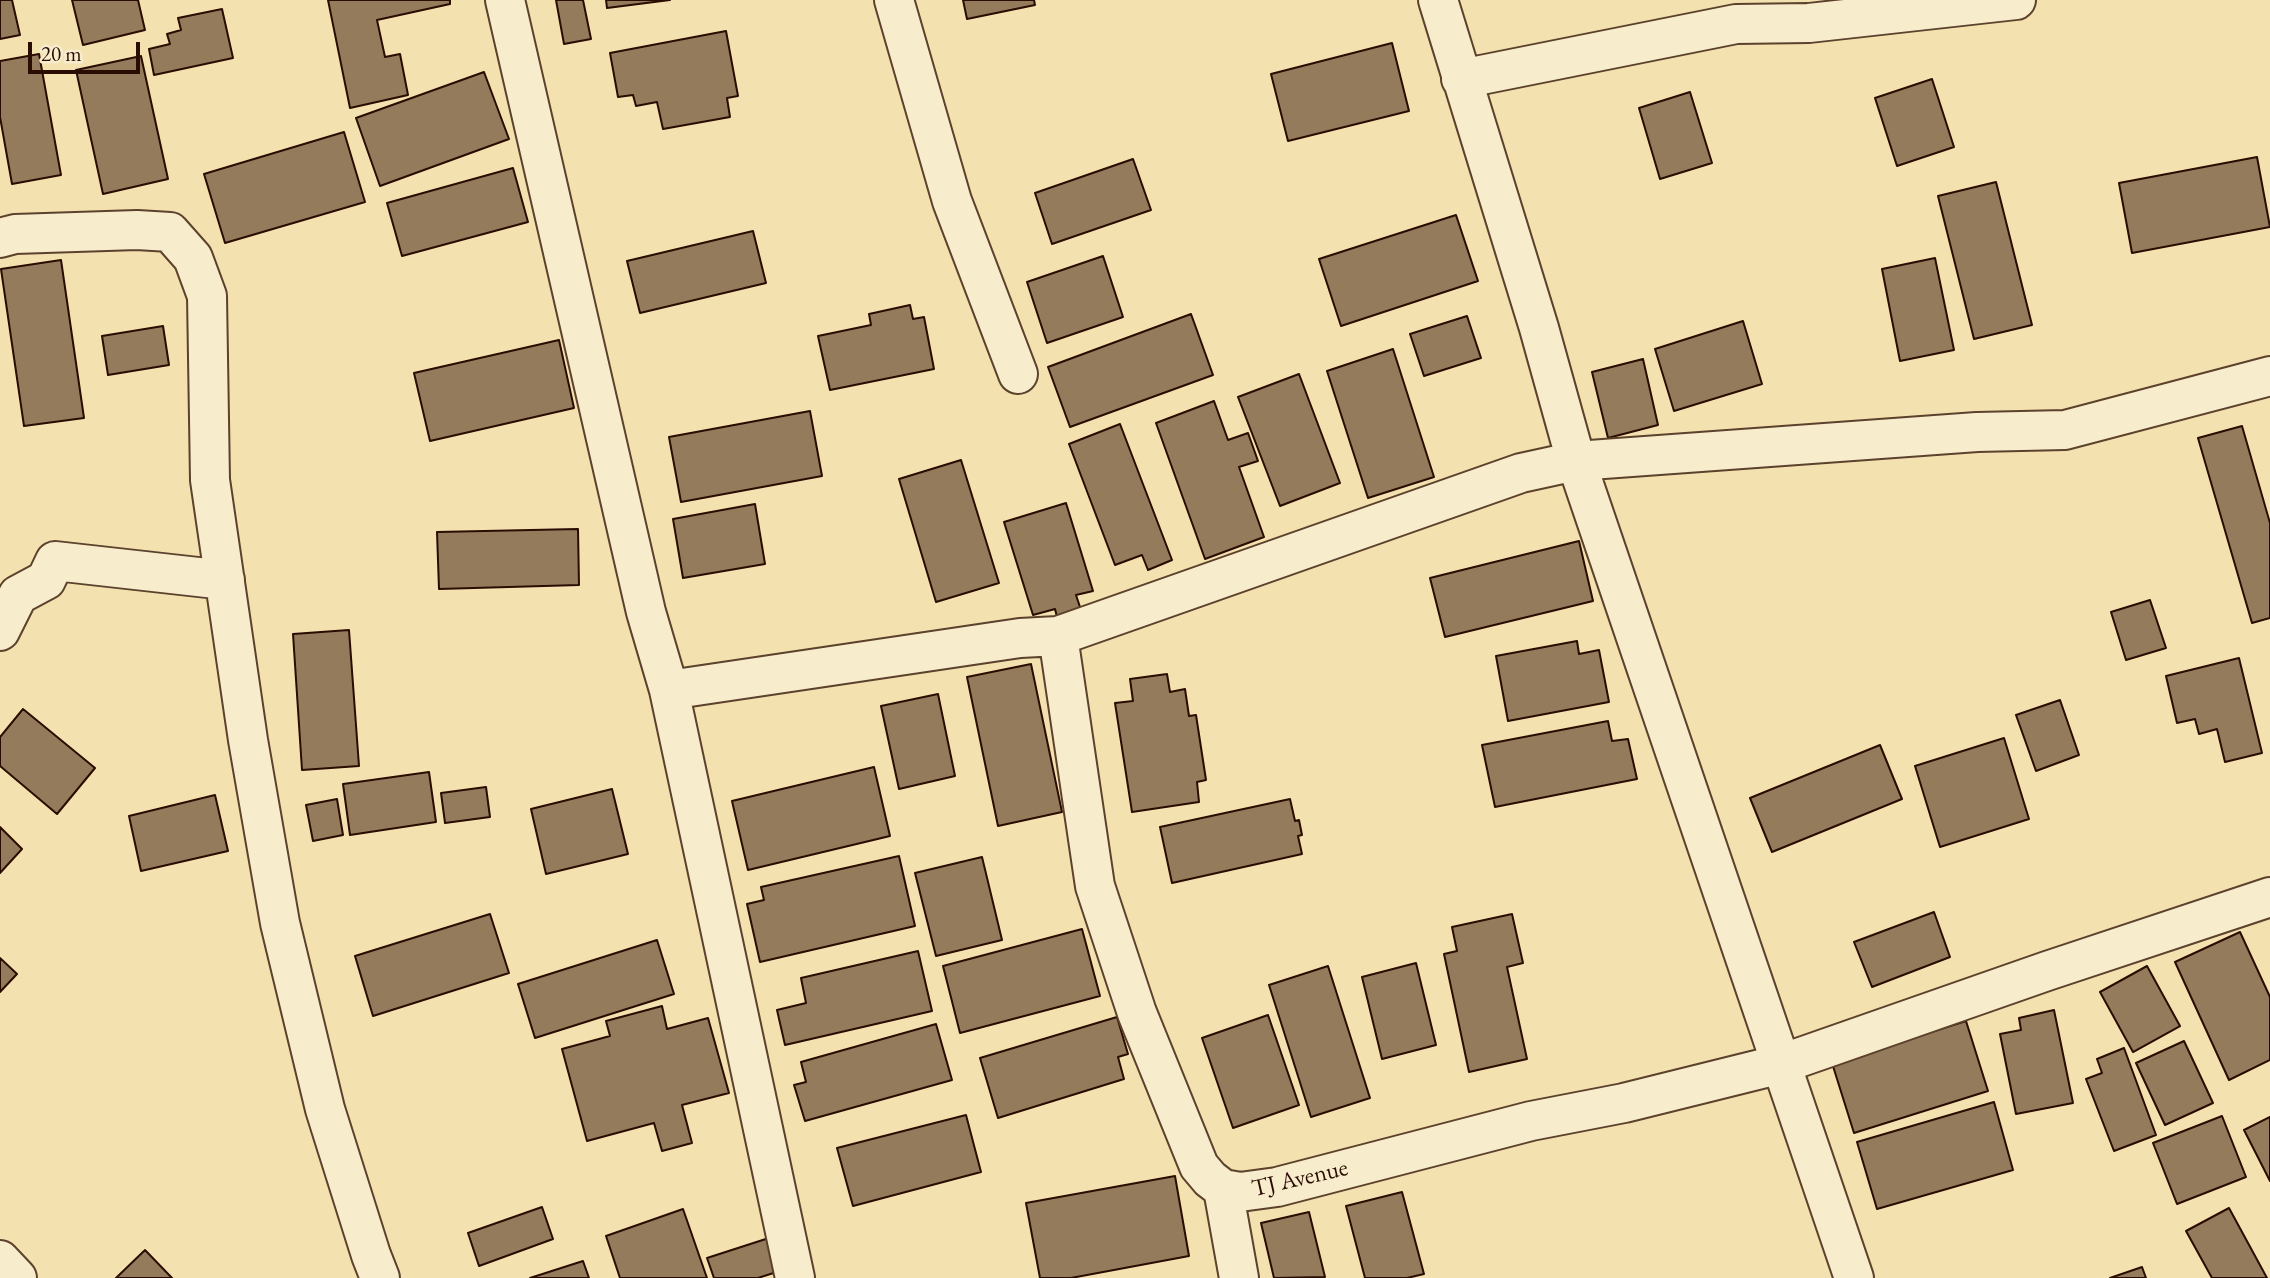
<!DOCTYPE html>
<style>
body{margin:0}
#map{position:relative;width:2270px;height:1278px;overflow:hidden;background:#f3e1b0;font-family:"EB Garamond",serif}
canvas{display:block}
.scale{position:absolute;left:28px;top:42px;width:112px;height:32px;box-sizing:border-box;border:4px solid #2a0c00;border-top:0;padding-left:9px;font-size:21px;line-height:24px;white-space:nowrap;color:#2a0c00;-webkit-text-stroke:5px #f7eccc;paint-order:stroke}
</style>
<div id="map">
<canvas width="2270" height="1278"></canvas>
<div class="scale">20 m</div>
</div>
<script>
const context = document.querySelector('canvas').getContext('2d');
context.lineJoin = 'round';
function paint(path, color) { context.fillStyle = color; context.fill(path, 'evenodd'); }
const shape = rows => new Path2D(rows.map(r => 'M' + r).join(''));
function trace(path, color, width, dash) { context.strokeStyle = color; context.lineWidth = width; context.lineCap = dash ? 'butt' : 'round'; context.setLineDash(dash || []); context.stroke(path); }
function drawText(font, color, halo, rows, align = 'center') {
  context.font = font + ' "EB Garamond",serif'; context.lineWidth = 7; context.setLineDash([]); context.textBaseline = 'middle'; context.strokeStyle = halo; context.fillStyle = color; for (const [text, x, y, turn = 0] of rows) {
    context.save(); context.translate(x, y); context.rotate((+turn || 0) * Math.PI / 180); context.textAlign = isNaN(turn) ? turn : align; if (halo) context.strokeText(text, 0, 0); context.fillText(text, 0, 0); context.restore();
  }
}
const building = shape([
 [0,0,12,0,20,35,0,39,0,0],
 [72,0,138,0,145,30,83,45,72,0],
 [328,0,450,0,450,4,377,20,385,57,400,54,408,95,350,108,328,0],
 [556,0,583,0,591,39,564,44,556,0],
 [606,0,670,0,607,8,606,0],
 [963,0,1034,0,1035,5,967,19,963,0],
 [222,9,233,58,154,75,149,49,170,44,167,34,181,30,178,18,222,9],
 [726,31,738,96,727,98,730,117,663,129,657,102,636,106,633,95,618,97,610,53,726,31],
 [1392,43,1409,111,1288,141,1271,74,1392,43],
 [39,54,61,175,12,184,0,117,0,61,39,54],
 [141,56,168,179,103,194,76,70,141,56],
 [484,72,509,139,380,186,356,118,484,72],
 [1932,79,1954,147,1897,166,1875,98,1932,79],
 [1690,92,1712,163,1660,179,1639,108,1690,92],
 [344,132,365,202,225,243,204,174,344,132],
 [2257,157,2270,227,2132,253,2119,183,2257,157],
 [1133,159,1151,210,1052,244,1035,193,1133,159],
 [513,168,528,222,402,256,387,203,513,168],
 [1996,182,2032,325,1974,339,1938,196,1996,182],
 [1456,215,1478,281,1341,326,1319,259,1456,215],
 [753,231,766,283,640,313,627,261,753,231],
 [1103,256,1123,317,1047,343,1027,282,1103,256],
 [1935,258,1954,350,1900,361,1882,269,1935,258],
 [61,260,84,418,24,426,1,269,61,260],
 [910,305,913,319,924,317,934,369,830,390,818,336,871,325,869,314,910,305],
 [1191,314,1213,375,1070,427,1048,367,1191,314],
 [1467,316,1481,358,1424,376,1410,334,1467,316],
 [1743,321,1762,384,1674,411,1655,349,1743,321],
 [163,326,169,365,108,375,102,336,163,326],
 [559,340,574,408,430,441,414,373,559,340],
 [1393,349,1434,477,1368,498,1327,371,1393,349],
 [1643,359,1658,425,1608,438,1592,372,1643,359],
 [1299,374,1340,483,1280,506,1238,397,1299,374],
 [1214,401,1228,440,1248,433,1258,461,1239,467,1264,537,1205,559,1156,423,1214,401],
 [810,411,822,476,681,502,669,437,810,411],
 [1120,424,1172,560,1148,570,1142,555,1115,565,1069,444,1120,424],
 [2242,426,2270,523,2270,618,2252,623,2198,438,2242,426],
 [961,460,999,583,936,602,899,479,961,460],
 [1066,503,1093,591,1076,595,1081,610,1057,617,1055,609,1033,615,1004,522,1066,503],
 [755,504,765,564,683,578,673,519,755,504],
 [578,529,579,585,439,589,437,532,578,529],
 [1579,541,1593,601,1445,637,1430,578,1579,541],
 [2150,600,2166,648,2126,660,2111,612,2150,600],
 [349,630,359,766,302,770,293,634,349,630],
 [1577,641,1579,654,1599,650,1609,702,1508,721,1496,656,1577,641],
 [2239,658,2262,753,2225,762,2217,729,2199,734,2195,719,2177,723,2166,676,2239,658],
 [1031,664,1062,812,998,826,967,677,1031,664],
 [1167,674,1170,692,1185,689,1189,716,1196,715,1206,780,1197,782,1199,802,1132,812,1115,703,1133,701,1130,679,1167,674],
 [938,694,955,776,899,789,881,706,938,694],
 [2060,700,2079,755,2036,771,2016,715,2060,700],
 [23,709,95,768,57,814,0,766,0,737,23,709],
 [1608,721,1612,741,1628,739,1637,779,1495,807,1482,745,1608,721],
 [2004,738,2029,819,1940,847,1915,766,2004,738],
 [1880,745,1902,799,1772,852,1750,798,1880,745],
 [874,767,890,836,748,870,732,801,874,767],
 [429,772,436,822,350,835,343,784,429,772],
 [486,787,490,817,445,823,441,793,486,787],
 [612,789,628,854,546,874,531,809,612,789],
 [215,795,228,851,141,871,129,816,215,795],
 [337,799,343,835,313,841,306,805,337,799],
 [1290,799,1295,821,1299,820,1302,835,1298,836,1302,854,1172,883,1160,827,1290,799],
 [0,827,22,849,0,873,0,827],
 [899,856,915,926,760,962,747,904,764,900,761,887,899,856],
 [982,857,1002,940,936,956,915,873,982,857],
 [1934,912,1950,957,1872,987,1854,942,1934,912],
 [490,914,509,973,373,1016,355,956,490,914],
 [1512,914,1523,963,1507,967,1527,1059,1469,1072,1444,954,1457,951,1452,927,1512,914],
 [1082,929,1100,996,960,1033,943,966,1082,929],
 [2240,932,2270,997,2270,1060,2229,1080,2175,962,2240,932],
 [657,940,674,994,535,1038,518,984,657,940],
 [918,951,932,1011,785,1045,777,1010,806,1003,801,978,918,951],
 [0,958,17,974,0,992,0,958],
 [1416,963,1436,1045,1382,1059,1362,977,1416,963],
 [1328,966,1370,1098,1311,1117,1269,985,1328,966],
 [2147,966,2180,1026,2133,1052,2100,992,2147,966],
 [662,1006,667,1029,708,1018,729,1093,682,1105,692,1143,662,1151,654,1123,587,1141,562,1049,610,1036,606,1021,662,1006],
 [2054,1010,2073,1103,2016,1114,2000,1034,2021,1030,2019,1018,2054,1010],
 [1268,1015,1299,1105,1233,1128,1202,1038,1268,1015],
 [1117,1017,1128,1054,1118,1057,1124,1079,998,1118,980,1058,1117,1017],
 [1966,1021,1988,1091,1854,1133,1832,1063,1966,1021],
 [936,1024,952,1080,805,1121,794,1085,806,1082,801,1062,936,1024],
 [2184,1041,2213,1103,2165,1125,2136,1063,2184,1041],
 [2124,1048,2156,1135,2114,1151,2086,1079,2102,1073,2097,1059,2124,1048],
 [1994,1102,2013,1170,1877,1209,1857,1142,1994,1102],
 [966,1115,981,1172,853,1206,837,1148,966,1115],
 [2222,1116,2246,1177,2177,1204,2153,1143,2222,1116],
 [2270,1117,2270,1181,2244,1130,2270,1117],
 [1175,1176,1189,1256,1071,1278,1040,1278,1026,1203,1175,1176],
 [1402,1192,1424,1274,1407,1278,1365,1278,1346,1206,1402,1192],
 [542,1207,553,1239,479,1266,468,1233,542,1207],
 [2229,1208,2267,1278,2212,1278,2186,1231,2229,1208],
 [683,1209,707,1278,620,1278,606,1236,683,1209],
 [1309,1212,1325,1277,1274,1278,1261,1223,1309,1212],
 [772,1237,783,1270,758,1278,714,1278,707,1258,772,1237],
 [145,1250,172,1278,116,1278,145,1250],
 [583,1261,589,1278,530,1278,583,1261],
 [2142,1267,2146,1278,2110,1278,2142,1267]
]);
const minor = shape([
 [505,0,646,612,669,690,795,1278],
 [894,0,952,201,1018,374],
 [1438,0,1539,328,1576,461,1854,1278],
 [1461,79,1736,24,1809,23,2016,0],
 [0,238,15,234,137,230,170,232,193,258,207,296,210,480,248,740,280,923,325,1109,371,1255,380,1278],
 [0,631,18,595,46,580,55,561,225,580],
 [1058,636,1095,886,1137,1013,1199,1166,1210,1179,1223,1189,1240,1192,1277,1187,1531,1121,1624,1103,1781,1064,2047,971,2270,897],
 [669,690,1020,638,1058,636,1521,473,1576,461,1977,432,2065,430,2270,376],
 [1223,1189,1239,1278],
 [0,1260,17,1278]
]);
const streetNames = [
 ["TJ Avenue",1300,1179,-13]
];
paint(building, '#937b5c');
trace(building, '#2a0c00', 2);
trace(minor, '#5c412c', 42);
trace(minor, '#f7eccc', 38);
drawText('24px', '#2a0c00', '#f7eccc', streetNames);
</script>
